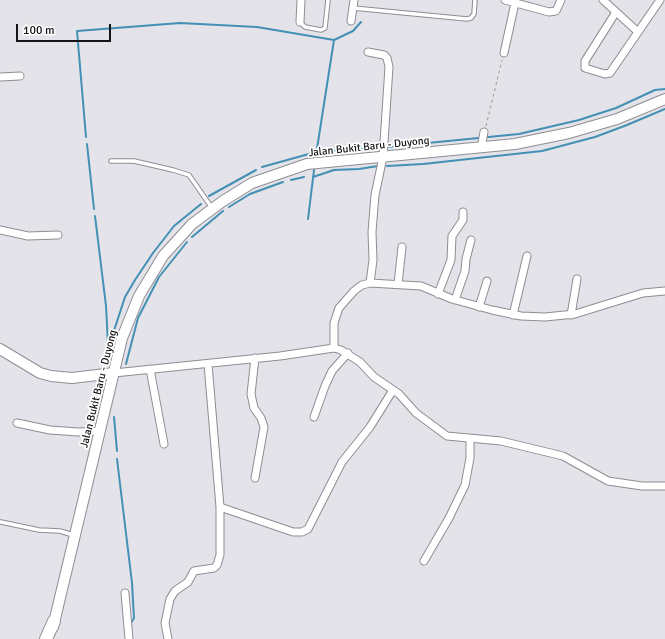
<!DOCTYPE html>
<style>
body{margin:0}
#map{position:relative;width:665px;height:639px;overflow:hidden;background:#e3e3e9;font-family:Signika,sans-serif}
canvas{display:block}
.scale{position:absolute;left:16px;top:24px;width:95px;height:18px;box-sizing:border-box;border:2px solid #141416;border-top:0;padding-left:5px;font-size:12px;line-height:14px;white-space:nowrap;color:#141416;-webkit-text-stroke:3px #fff;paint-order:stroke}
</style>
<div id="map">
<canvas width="665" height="639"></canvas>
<div class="scale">100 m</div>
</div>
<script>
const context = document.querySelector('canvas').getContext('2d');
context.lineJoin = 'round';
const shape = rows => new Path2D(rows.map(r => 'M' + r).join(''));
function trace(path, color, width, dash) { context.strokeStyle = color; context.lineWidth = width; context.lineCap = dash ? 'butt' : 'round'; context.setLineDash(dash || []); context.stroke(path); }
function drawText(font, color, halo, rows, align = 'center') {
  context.font = font + ' Signika,sans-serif'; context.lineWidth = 3.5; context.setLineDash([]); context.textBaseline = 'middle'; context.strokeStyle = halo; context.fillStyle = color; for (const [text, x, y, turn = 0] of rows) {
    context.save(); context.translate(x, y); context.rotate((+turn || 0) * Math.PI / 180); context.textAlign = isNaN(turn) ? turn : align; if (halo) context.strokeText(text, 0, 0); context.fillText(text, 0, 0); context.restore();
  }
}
const stream = shape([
 [334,40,353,31,361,22],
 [86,137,77,31,180,23,257,27,334,40,316,155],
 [87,144,94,209],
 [387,147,519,134,579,120,616,108,655,90,665,89],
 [317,149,330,151,381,147],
 [387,166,423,164,542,151,595,137,627,125,665,109],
 [262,167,316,152],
 [313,177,334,170,359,169,378,166],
 [291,180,304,177],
 [209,196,256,170],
 [229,207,250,194,283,182],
 [95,216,106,306,109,363],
 [308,219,314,170],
 [192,237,223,211],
 [108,349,125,297,135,280,153,253,174,226,201,204],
 [126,364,138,318,159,277,187,242],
 [114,417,117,451],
 [117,459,132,583,134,618,131,623,131,628]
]);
const path = shape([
 [486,126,502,60]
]);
const lane = shape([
 [353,8,467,19,471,18,474,14,475,0],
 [300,22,305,27,321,30,325,28,328,0],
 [111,161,134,161,173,170,189,175,212,208],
 [1,522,39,530,60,531,73,535]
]);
const street = shape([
 [505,0,549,12,556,11,561,0],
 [603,0,638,32],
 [616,12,585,61,585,68,605,74,610,73,660,0],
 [351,21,354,0],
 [300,22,301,0],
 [368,52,384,55,387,58,389,67,383,157,375,195,372,232,373,260,370,283],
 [504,53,515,3],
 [0,77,20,76],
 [481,148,484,132],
 [0,230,28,236,58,235],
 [398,284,402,247],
 [438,294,451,260,452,236,463,220,463,212],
 [455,300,465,271,466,259,471,240],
 [479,307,487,281],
 [513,315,527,256],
 [571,315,577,279],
 [334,348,334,323,339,308,354,291,362,285,370,283,421,286,452,299,492,310,521,316,545,317,575,314,643,293,665,291],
 [150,369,164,444],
 [114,373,280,356,334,348,341,350,360,362,374,377,399,394,416,413,447,436,501,441,563,456,608,481,642,486,665,486],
 [314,417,325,386,332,371,348,353],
 [17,423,50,430,78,432,100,431],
 [255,478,264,427,261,418,254,408,251,394,255,358],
 [220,507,293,532,302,532,308,529,342,462,370,427,393,390],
 [424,561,449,518,465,485,470,458,470,439],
 [125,593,129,639],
 [168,639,165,623,170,599,175,591,188,582,194,571,214,568,217,565,220,555,220,507,208,364]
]);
const secondary = shape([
 [0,349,40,373,51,376,72,378,114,373],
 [53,627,122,338,139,296,163,256,192,224,223,201,252,183,307,164,515,144,569,133,617,119,665,99]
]);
const primary = shape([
 [46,639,54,621]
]);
const streetNames = [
 ["Jalan Bukit Baru - Duyong",369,147,-6],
 ["Jalan Bukit Baru - Duyong",99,389,-76]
];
trace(stream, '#4490b5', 2);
trace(lane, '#8d8d93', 5.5);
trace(street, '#8d8d93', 9);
trace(secondary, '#8d8d93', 12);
trace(primary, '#8d8d93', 14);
trace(path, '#99999d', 1, [3, 3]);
trace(lane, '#fff', 3.5);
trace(street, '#fff', 7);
trace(secondary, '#fff', 10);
trace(primary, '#fff', 12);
drawText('11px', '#141416', '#fff', streetNames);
</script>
